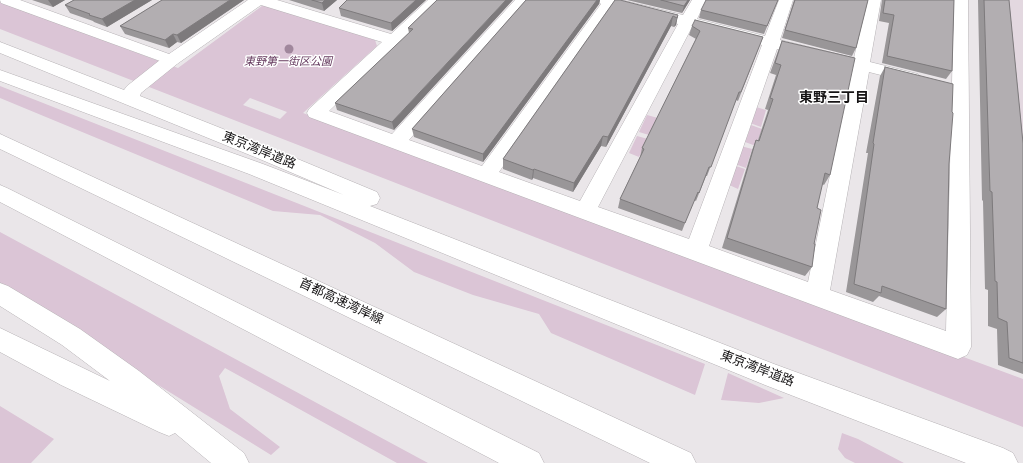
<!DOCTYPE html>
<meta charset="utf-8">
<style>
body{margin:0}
canvas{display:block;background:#eae6e9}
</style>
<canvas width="1023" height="463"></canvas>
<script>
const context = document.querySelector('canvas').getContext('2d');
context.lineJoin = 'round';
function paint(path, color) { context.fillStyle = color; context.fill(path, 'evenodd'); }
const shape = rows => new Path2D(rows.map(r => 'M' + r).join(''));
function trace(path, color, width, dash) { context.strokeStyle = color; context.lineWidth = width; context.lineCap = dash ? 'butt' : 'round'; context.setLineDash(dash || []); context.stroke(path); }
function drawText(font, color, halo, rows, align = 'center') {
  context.font = font + ' "Source Serif 4","Noto Sans JP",serif'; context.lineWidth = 3; context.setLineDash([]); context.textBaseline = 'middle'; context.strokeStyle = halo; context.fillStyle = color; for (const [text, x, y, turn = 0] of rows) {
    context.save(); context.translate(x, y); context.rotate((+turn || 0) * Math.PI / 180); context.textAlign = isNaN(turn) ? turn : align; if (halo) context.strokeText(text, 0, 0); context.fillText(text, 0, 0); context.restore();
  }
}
const built = shape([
 [1006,0,1023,0,1023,199]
]);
const green = shape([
 [0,2,178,68,262,6,269,6,375,40,377,46,303,113,1023,379,1023,427,0,29],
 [250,98,287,112,280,119,243,105],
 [0,86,705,364,695,395,551,333,539,314,473,295,414,272,375,243,320,215,273,211,0,98],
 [756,107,766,110,761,127,750,123],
 [647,115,658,118,649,135,639,132],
 [751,125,762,129,756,146,745,142],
 [637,136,648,139,639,157,629,153],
 [741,146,752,149,746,168,735,164],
 [733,165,745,169,738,189,727,184],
 [0,232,428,463,397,463,225,368,219,376,230,409,280,447,271,455,0,287],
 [728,373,784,398,759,403,721,400],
 [0,406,54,439,31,463,0,463],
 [842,433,858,439,904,463,855,463,845,458,838,449]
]);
const minor = shape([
 [0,0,20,0,169,54,248,0,277,0,391,34,428,0,444,0,329,111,392,134,515,0,530,0,409,140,482,166,601,4,596,0,621,0,683,15,692,0,706,0,697,19,765,36,779,0,793,0,780,40,854,58,867,0,881,0,870,62,918,74,921,78,918,82,912,83,869,72,830,290,946,331,954,0,968,0,971,347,967,355,958,359,309,117,307,113,309,109,382,42,261,5,177,64,171,65,1,3,0,0],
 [613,7,678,24,580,201,499,172,613,7],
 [692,27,762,45,689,239,598,207,692,27],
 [777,49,852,68,808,282,709,246,777,49]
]);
const trunk = shape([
 [0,42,124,90,127,86,165,56,171,55,177,56,179,60,177,64,141,93,140,96,276,150,377,192,380,198,377,204,370,206,774,364,1003,448,1013,453,1018,463,966,463,765,385,249,174,0,81,0,70,263,164,344,195,262,160,0,53,0,42],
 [0,283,8,286,80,329,139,371,244,453,249,463,211,463,175,433,169,436,159,432,61,385,0,352,0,328,110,381,62,345,0,306,0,283]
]);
const motorway = shape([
 [0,134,691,453,696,463,650,463,0,149,0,134],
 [0,185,7,188,539,453,544,463,499,463,0,202,0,185]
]);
const trees = [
 [289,49]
];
const wall = shape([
 [32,0,65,0,53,7],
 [74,0,152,0,107,27,94,22,93,21,70,13,65,5],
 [162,0,244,0,181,43,177,42,169,48,125,34,120,26],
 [289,0,337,0,324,11],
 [426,0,392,31,341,16,339,8],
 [437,0,394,130,337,110,335,103,409,33,408,28],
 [526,0,600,0,599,4,483,162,414,137,412,129],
 [615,0,678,15,676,25,674,27,671,26,606,147,601,146,573,192,533,178,532,180,503,169,503,159],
 [627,0,690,0,682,13],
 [778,0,764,34,699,18,701,10],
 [794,0,868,0,856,48,852,56,782,38],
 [882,0,954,0,952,71,946,79,882,63,889,23,879,21],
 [978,0,1009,0,1023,143,1023,374,998,365,997,329,988,326,988,290,985,289,983,201,982,200],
 [692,26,763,37,738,101,736,100,707,176,706,176,696,201,694,200,682,231,618,208,620,199,640,157,642,148,696,39,689,35],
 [782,41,830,175,824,185,822,184,817,208,812,267,805,276,722,248,752,150,756,140,758,140,768,110,765,109,776,75,770,73,778,51],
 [885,67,949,164,946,309,937,317,879,296,873,302,846,292,868,153,866,153,880,76]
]);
const shadedWall = shape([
 [48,0,65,0,53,7],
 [135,0,152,0,107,27,102,19],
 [230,0,244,0,181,43,177,35],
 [325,0,337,0,324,11,322,3],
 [416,0,426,0,392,31,391,23],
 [506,0,513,0,394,130,392,122],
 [597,0,600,0,599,4,483,162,483,154],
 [688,0,690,0,682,13,684,6],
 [678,15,676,25,674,27],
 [673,16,671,26,606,147,608,137],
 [173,34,177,42,169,48,165,40],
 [603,136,601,146,573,192,574,183],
 [534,169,533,178,532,180,533,170]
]);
const building = shape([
 [74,0,135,0,102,19,89,15,90,14,65,5,74,0],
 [162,0,230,0,177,35,173,34,165,40,120,26,162,0],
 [312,0,325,0,322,3,312,0],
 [347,0,416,0,391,23,339,8,347,0],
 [437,0,506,0,392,122,335,103,413,29,408,28,437,0],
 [526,0,597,0,483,154,412,129,526,0],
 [615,0,620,0,678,15,677,18,673,16,608,137,603,136,574,183,534,169,533,170,503,159,615,0],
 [661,0,688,0,684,6,661,0],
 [706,0,778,0,767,26,701,10,706,0],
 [795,0,868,0,856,48,785,30,795,0],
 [885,0,954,0,952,71,887,56,894,15,883,13,885,0],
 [984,0,1009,0,1023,143,1023,363,1009,358,1007,322,998,318,997,282,995,281,992,192,990,191,984,0],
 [695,20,763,37,741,92,739,92,711,167,709,167,699,193,698,192,685,223,620,199,644,149,642,148,700,31,692,26,695,20],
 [782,41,855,58,830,175,825,173,817,208,821,210,814,244,815,244,812,267,727,238,756,140,759,141,773,99,770,98,781,65,775,63,782,41],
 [885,67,953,84,952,112,953,113,949,164,946,309,882,286,881,293,854,284,874,144,873,143,885,67]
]);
const farParknames = [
 ["東野第一街区公園",288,62]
];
const streetNames = [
 ["東京湾岸道路",259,151,22],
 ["首都高速湾岸線",341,302,25],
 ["東京湾岸道路",757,369,21]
];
const neighbourhoodNames = [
 ["東野三丁目",834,98]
];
paint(built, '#e3d8e0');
paint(green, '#dbc5d6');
trace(minor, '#b6b2b5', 1);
trace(trunk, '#b6b2b5', 1);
trace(motorway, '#b6b2b5', 1);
paint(minor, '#fff');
paint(trunk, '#fff');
paint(motorway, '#fff');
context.fillStyle = '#a0879c';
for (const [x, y] of trees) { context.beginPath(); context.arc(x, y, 4.5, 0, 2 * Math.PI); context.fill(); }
paint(wall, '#999698');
paint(shadedWall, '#7d7a7c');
paint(building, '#b2aeb1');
trace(building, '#7d7a7c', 1);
drawText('italic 11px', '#64395d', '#fff', farParknames);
drawText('13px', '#161415', '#fff', streetNames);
drawText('bold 14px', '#161415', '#fff', neighbourhoodNames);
</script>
